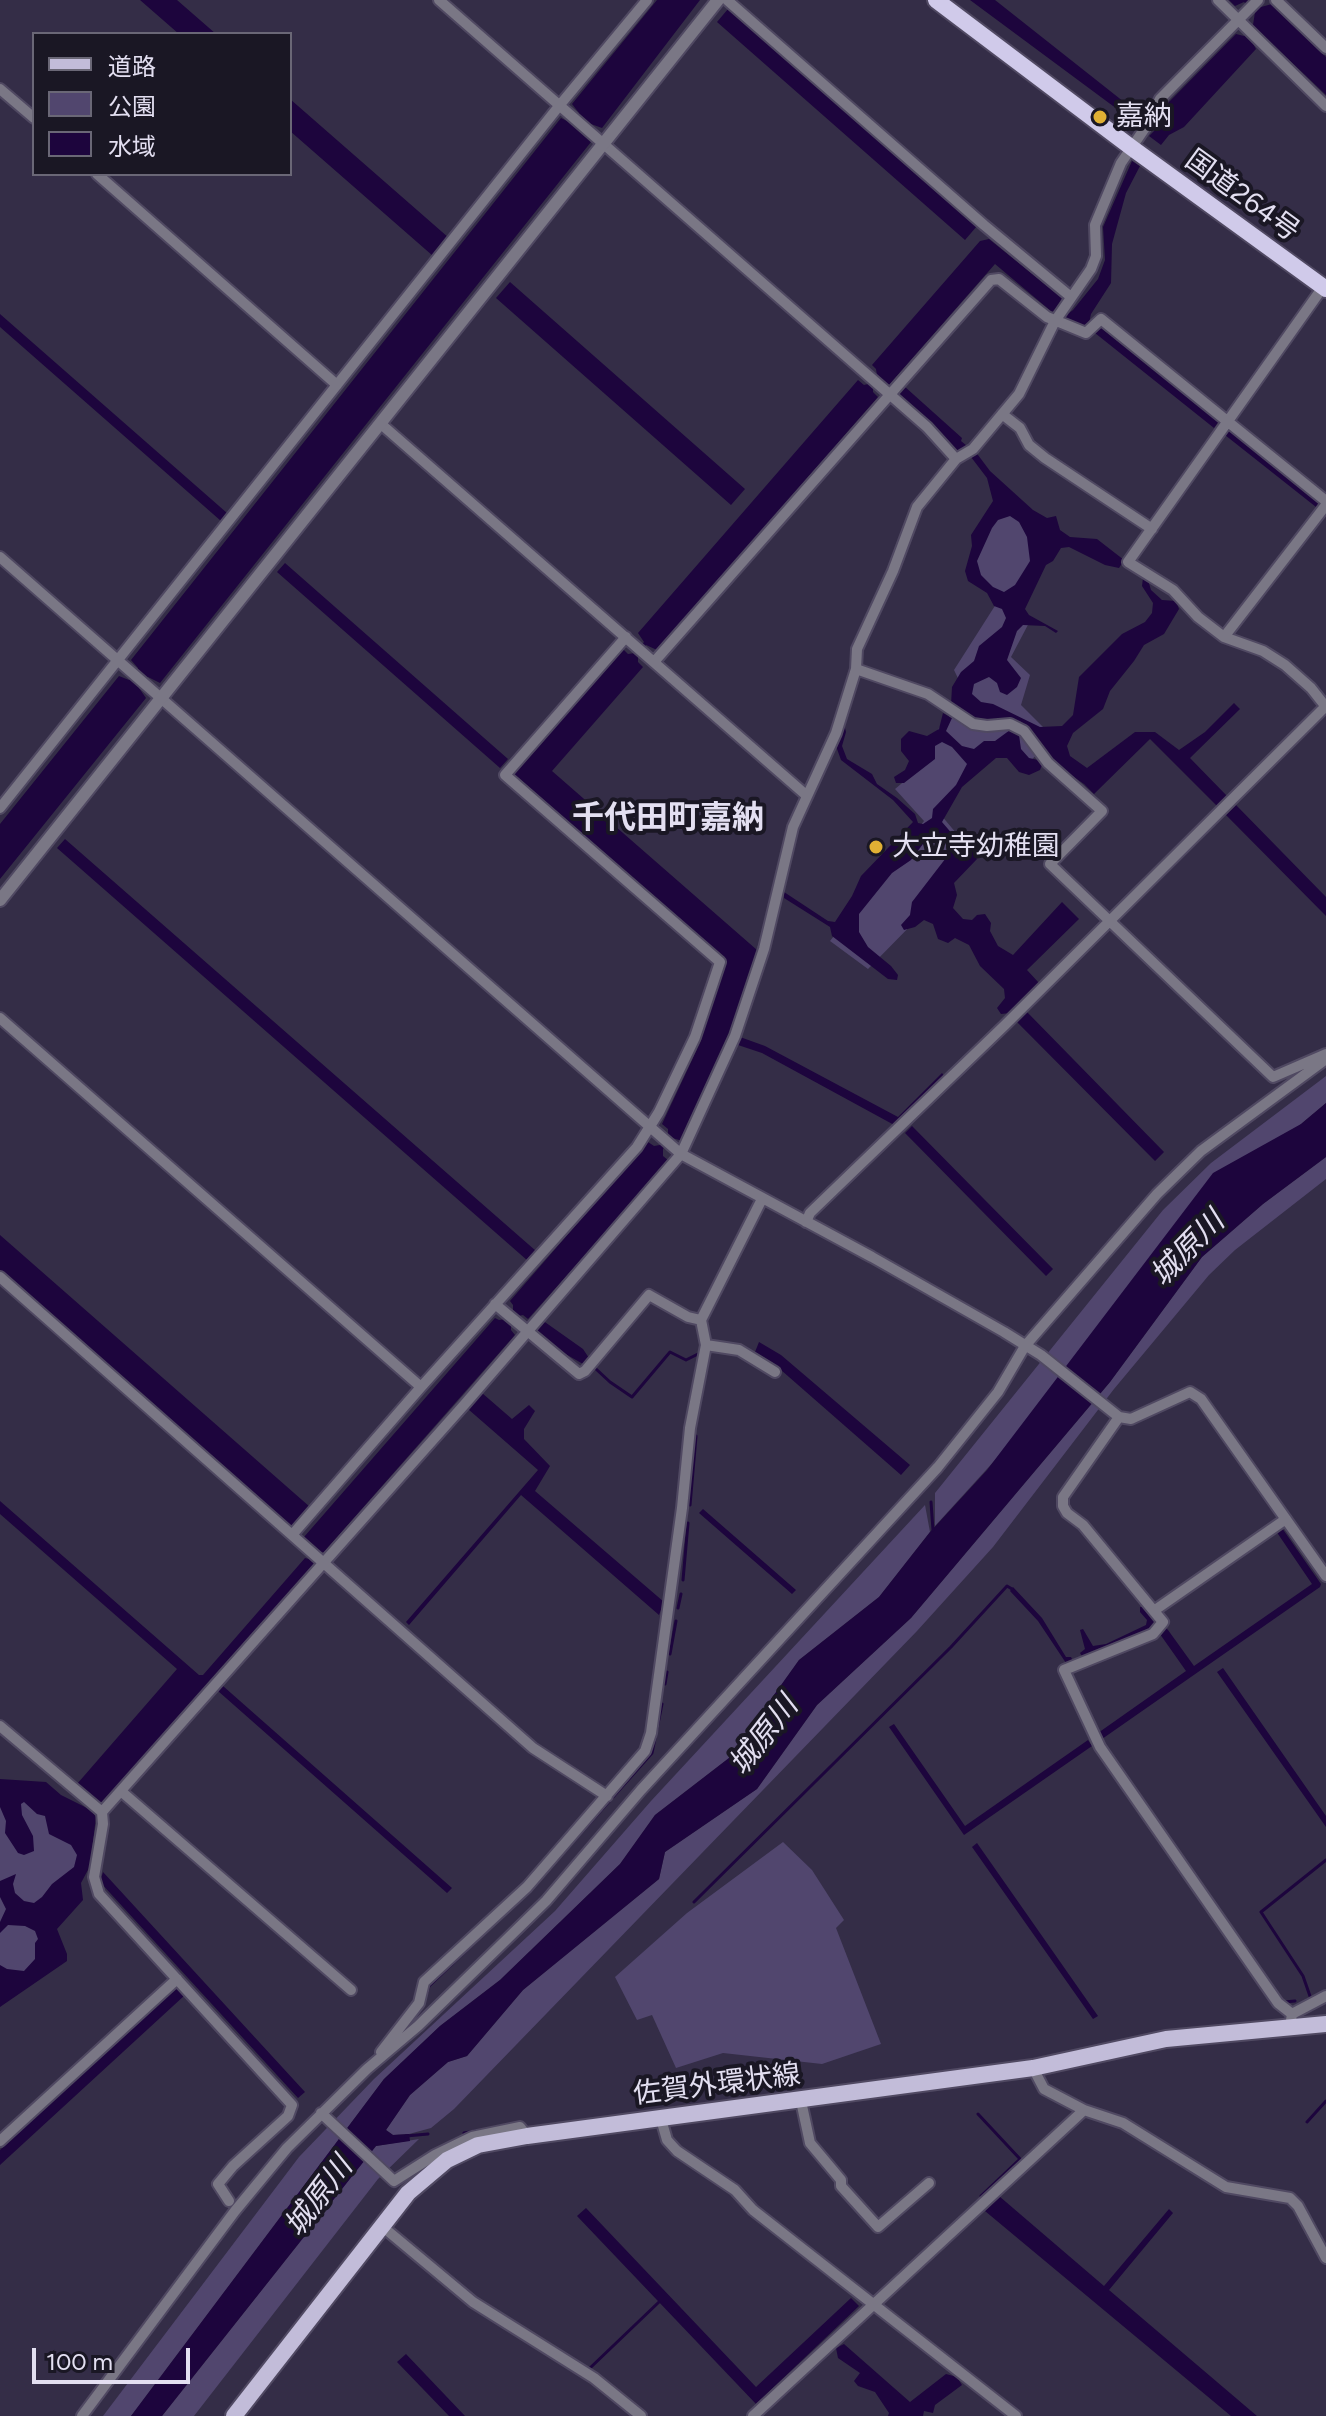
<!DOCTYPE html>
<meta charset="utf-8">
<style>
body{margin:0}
#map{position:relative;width:1326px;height:2416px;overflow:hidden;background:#342d47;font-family:Figtree,"Noto Sans JP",sans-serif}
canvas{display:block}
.legend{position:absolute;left:32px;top:32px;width:260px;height:144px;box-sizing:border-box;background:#1a1724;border:2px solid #6a6776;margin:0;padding:10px 14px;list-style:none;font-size:24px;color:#e3dff1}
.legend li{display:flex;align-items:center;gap:16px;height:40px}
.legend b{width:40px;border:2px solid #6a6776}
.scale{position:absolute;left:32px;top:2348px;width:158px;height:36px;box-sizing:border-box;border:4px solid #e3dff1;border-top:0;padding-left:10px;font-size:24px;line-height:28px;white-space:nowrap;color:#e3dff1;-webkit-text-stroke:6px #1a1724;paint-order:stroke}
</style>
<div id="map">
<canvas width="1326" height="2416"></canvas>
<ul class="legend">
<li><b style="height:10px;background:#c2bcd9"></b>道路</li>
<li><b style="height:22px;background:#51466e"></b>公園</li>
<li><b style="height:22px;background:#1d053d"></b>水域</li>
</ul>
<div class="scale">100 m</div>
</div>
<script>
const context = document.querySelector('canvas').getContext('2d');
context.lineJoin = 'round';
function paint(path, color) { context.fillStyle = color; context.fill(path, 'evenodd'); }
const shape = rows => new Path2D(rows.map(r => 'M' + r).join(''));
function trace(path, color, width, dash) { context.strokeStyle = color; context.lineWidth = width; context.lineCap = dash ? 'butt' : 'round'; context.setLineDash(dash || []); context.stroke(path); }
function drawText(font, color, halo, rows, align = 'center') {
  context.font = font + ' Figtree,"Noto Sans JP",sans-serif'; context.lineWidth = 8; context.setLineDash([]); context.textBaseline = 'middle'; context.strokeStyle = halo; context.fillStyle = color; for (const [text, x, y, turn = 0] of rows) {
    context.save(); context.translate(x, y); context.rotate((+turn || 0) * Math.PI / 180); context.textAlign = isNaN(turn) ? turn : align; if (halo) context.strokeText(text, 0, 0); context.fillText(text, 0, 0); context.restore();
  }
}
const green = shape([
 [1005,491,1061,537,1019,610,1030,621,1011,657,1030,675,1021,705,1054,738,1021,770,1000,744,936,809,977,858,868,969,830,941,924,821,895,789,932,758,928,742,966,695,954,670,998,601,971,565],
 [1326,1076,1326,1103,1301,1124,935,1526,935,1493,1163,1210,1211,1163],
 [1326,1157,1326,1179,1235,1250,1209,1275,1114,1389,993,1547,917,1631,454,2109,431,2128,409,2134,393,2135,386,2130,410,2095,448,2062,467,2056,523,1990,659,1879,665,1852,757,1789,817,1705,911,1618,1110,1382,1202,1257,1263,1204],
 [925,1505,930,1532,879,1597,799,1660,729,1758,655,1815,620,1864,500,1980,440,2026,384,2079,131,2416,103,2416,299,2157,374,2079,555,1911,651,1801],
 [0,1790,82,1824,82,1868,43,1924,59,1959,0,1996],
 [783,1842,812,1870,844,1920,836,1928,881,2044,822,2064,723,2053,676,2068,652,2015,637,2020,615,1977,687,1913],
 [419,2139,378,2179,194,2416,162,2416,376,2146]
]);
const water = shape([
 [140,0,177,0,216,34,179,34],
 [657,0,700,0,602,128,591,124,584,132,591,142,160,683,148,677,139,688,146,698,0,879,0,824,119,676,129,680,138,668,131,660,561,118,571,123,579,113,572,104],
 [970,0,995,0,1143,117,1142,124,1140,126],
 [1229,0,1254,0,1261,7,1272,4,1326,57,1326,95,1261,33,1252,42,1256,49,1184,127,1169,135,1161,145,1149,136,1156,129,1167,104,1236,34,1244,36,1253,25,1255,12,1244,2,1235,6],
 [728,9,977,226,965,240,717,22],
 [290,99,449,238,433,256,290,131],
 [1132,161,1140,166,1126,193,1112,244,1111,283,1091,314,1089,323,1084,327,1069,321,1055,310,1052,312,995,264,889,385,881,379,873,388,873,392,878,397,657,650,646,645,638,656,638,662,643,667,552,771,757,950,728,1038,683,1141,672,1138,663,1149,663,1156,669,1161,528,1319,523,1315,518,1316,511,1324,511,1330,515,1335,324,1552,319,1553,313,1566,101,1805,77,1784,177,1669,0,1514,0,1501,199,1675,203,1675,305,1558,309,1559,317,1550,304,1537,495,1318,499,1320,506,1319,513,1311,513,1305,510,1301,648,1142,654,1146,660,1145,668,1135,668,1129,662,1124,700,1043,726,959,514,774,623,649,628,654,635,653,644,642,638,633,858,380,864,385,868,384,877,375,876,369,872,365,980,241,989,239,1062,298,1058,306,1069,313,1073,310,1098,279,1105,260,1103,227],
 [510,282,745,489,731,505,496,298],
 [0,314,227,513,221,521,0,327],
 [1100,327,1219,421,1214,428,1095,333],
 [904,386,962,438,961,441,978,455,990,471,1033,510,1047,518,1056,516,1060,530,1070,537,1097,539,1124,560,1119,568,1105,565,1069,547,1061,548,1053,561,1046,565,1025,609,1029,615,1058,631,1056,633,1045,626,1023,625,1017,631,1007,660,1021,678,1017,687,1007,695,1000,692,997,683,989,677,974,684,972,694,981,702,993,704,1040,727,1062,726,1073,715,1079,677,1122,634,1145,622,1152,613,1153,603,1142,586,1143,578,1148,580,1151,590,1162,600,1176,601,1179,609,1164,634,1144,645,1134,661,1110,691,1103,709,1073,733,1067,746,1070,756,1087,768,1135,732,1155,732,1179,750,1205,732,1234,703,1240,709,1190,758,1227,796,1217,806,1150,739,1094,794,1084,784,1049,760,1042,765,1040,770,1029,775,1019,772,1007,758,996,758,962,787,942,822,954,836,970,847,977,859,954,883,957,895,953,908,963,919,972,920,977,915,985,914,991,923,990,931,998,946,1013,955,1062,902,1079,919,1027,970,1039,983,1010,1013,1001,1014,997,1008,1005,998,1004,989,980,966,969,945,955,938,948,943,938,939,933,924,924,920,915,927,904,930,901,925,910,915,912,902,949,854,945,841,935,836,926,840,911,860,892,873,859,914,859,932,868,947,891,966,898,975,897,980,888,979,832,936,830,927,784,898,784,892,828,921,835,922,852,896,861,876,913,822,893,800,841,760,836,746,844,724,846,732,842,746,847,759,872,774,877,784,897,798,915,814,918,823,923,824,932,818,933,809,956,785,967,764,952,747,942,742,935,746,935,759,904,783,896,783,894,777,905,770,909,761,901,751,901,739,909,731,927,736,939,729,943,713,952,718,946,731,962,746,974,749,984,741,995,741,1010,730,1019,735,1021,749,1029,758,1038,760,1046,755,1021,722,1009,718,989,723,977,720,951,705,952,687,961,672,974,661,979,646,1002,627,1006,618,1002,609,994,606,987,593,968,581,965,571,972,546,971,535,993,501,987,478,971,457,963,451,956,451,936,428,900,398,898,393],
 [1010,516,1019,522,1027,537,1030,561,1015,585,1004,592,993,587,981,575,977,561,992,528,998,520],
 [1228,430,1319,502,1316,507,1225,435],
 [285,563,508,759,500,768,277,572],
 [1236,805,1326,897,1326,916,1226,815],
 [65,839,536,1251,528,1261,57,848],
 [1027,1012,1164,1152,1155,1161,1017,1022],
 [740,1037,765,1046,898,1117,942,1073,945,1077,896,1126,762,1053,738,1045],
 [1326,1103,1326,1157,1263,1204,1202,1257,1110,1382,911,1618,817,1705,757,1789,665,1852,659,1879,523,1990,467,2056,448,2062,410,2095,386,2130,393,2135,409,2134,410,2141,376,2146,162,2416,131,2416,384,2079,440,2026,500,1980,620,1864,655,1815,729,1758,799,1660,879,1597,930,1532,987,1470,1213,1173,1301,1124],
 [912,1126,1053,1269,1046,1276,905,1133],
 [0,1235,310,1507,292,1527,0,1271],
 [542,1320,583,1349,589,1358,583,1364,555,1348,534,1331],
 [759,1342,781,1355,910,1465,901,1475,773,1363,755,1352],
 [482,1393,512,1419,529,1405,535,1411,524,1429,524,1439,550,1466,535,1491,664,1602,659,1615,521,1495,409,1625,406,1622,538,1470,468,1409],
 [703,1509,796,1590,792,1594,699,1513],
 [1282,1528,1321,1584,1320,1587,1102,1739,1098,1733,1186,1671,1155,1627,1083,1658,1080,1653,1085,1649,1080,1630,1083,1629,1093,1646,1106,1644,1146,1625,1147,1620,1140,1612,1140,1607,1145,1607,1168,1630,1194,1666,1312,1584,1276,1531],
 [1013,1587,1042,1618,1066,1657,1071,1657,1073,1661,1066,1663,1038,1621,1010,1591],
 [1223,1668,1326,1816,1326,1827,1217,1672],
 [223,1686,452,1888,447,1893,218,1691],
 [894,1724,965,1826,1088,1740,1092,1746,964,1835,889,1727],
 [0,1779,46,1782,61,1795,91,1810,96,1817,90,1866,81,1883,83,1900,57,1929,67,1954,67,1961,0,2007,0,1965,7,1969,24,1971,35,1959,35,1943,38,1939,35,1931,25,1926,8,1925,0,1933,0,1922,6,1909,0,1897,0,1881,16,1874,13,1884,15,1893,24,1901,34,1903,42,1897,52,1884,74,1867,77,1855,71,1845,49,1834,45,1816,37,1814,24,1802,21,1804,22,1815,33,1836,34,1851,24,1855,18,1853,5,1833,6,1821,0,1807],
 [977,1843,1098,2016,1093,2019,972,1847],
 [103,1872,305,2092,298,2098,100,1882],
 [177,1987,185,1995,0,2165,0,2150],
 [999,2196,1104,2286,1169,2209,1173,2213,1109,2290,1257,2416,1231,2416,985,2211],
 [586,2208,756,2387,851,2298,859,2306,756,2404,577,2216],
 [844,2344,910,2402,946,2374,957,2377,962,2385,935,2405,933,2413,924,2411,923,2416,888,2416,889,2413,875,2392,858,2386,854,2381,860,2373,838,2358,836,2348],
 [406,2354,465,2416,449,2416,397,2362]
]);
const stream = shape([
 [596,1369,610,1382,632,1397,670,1352,686,1360,700,1353],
 [931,1502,933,1530],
 [690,1505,696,1436],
 [683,1580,688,1523],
 [678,1608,681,1594],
 [670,1654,676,1621],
 [665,1684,667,1672],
 [532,1888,652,1753,662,1704],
 [694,1902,951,1647,1007,1586,1012,1589],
 [426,1995,429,1986,512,1907],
 [1307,2000,1311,1999,1303,1976,1261,1912,1326,1860],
 [1284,2002,1295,2001],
 [978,2114,1020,2159,981,2196],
 [1307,2122,1326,2101],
 [464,2133,476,2131],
 [406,2136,428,2134],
 [590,2368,659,2302]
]);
const minor = shape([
 [439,0,927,427,956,459],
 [727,0,984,225,1071,297],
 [1218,0,1326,106],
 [1276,0,1326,48],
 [0,89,34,118],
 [97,174,337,385],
 [1323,287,1128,562,1173,590,1198,617,1224,637,1263,651,1285,665,1311,688,1326,707],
 [1002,414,1020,428,1029,445,1045,458,1152,529],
 [381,424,806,795],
 [0,557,681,1154,872,1257,1004,1332,1041,1355,1119,1417,1131,1419,1190,1392,1201,1399,1326,1576],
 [1224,637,1326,505],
 [654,662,991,280,999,279,1047,317,1086,333,1101,319,1326,501],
 [856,669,928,694,973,724,987,726,1010,724,1024,731,1048,763,1102,811,1050,864,1273,1077,1326,1054],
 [0,808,559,106,647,0],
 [0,1018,421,1387],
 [806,1222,810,1213,1005,1025,1325,707],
 [0,1277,533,1748,607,1796],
 [495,1304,579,1374,585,1371,649,1295,688,1317,701,1320],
 [706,1345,739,1350,775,1372],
 [1119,1417,1063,1497,1063,1506,1067,1513,1083,1525,1163,1622,1153,1634,1064,1670,1100,1747,1278,2003,1292,2014,1290,2027],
 [292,1535,421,1387,637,1147,659,1112,695,1037,720,962,505,775,626,637],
 [1155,1610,1286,1519],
 [0,1726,102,1812,103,1824,94,1877,99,1894,292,2105,288,2116,233,2166,218,2184,229,2201],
 [122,1792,351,1990],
 [102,1812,464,1405,681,1154,735,1036,764,949,793,827,836,733,856,669,857,649,893,571,917,507,956,459,973,449,1019,394,1055,321,1091,269,1096,256,1095,225,1121,163,1145,128,1160,99,1258,0],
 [1292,2014,1326,1996],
 [381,2052,419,2003,424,1982,527,1887,645,1751,651,1733,682,1508,690,1428,706,1345,701,1320,762,1199],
 [1033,2068,1044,2089,1084,2110,1123,2123,1226,2187,1290,2198,1298,2206,1326,2258],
 [801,2101,810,2143,841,2180,841,2186,878,2227,929,2183],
 [321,2113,394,2181,435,2155,472,2137,520,2127,527,2136],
 [661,2119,667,2140,677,2151,735,2190,753,2210,1016,2416],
 [0,2141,177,1979],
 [383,2227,473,2302,594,2378,641,2416],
 [82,2416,235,2211,287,2148,367,2069,418,2026,546,1901,641,1790,938,1467,998,1392,1025,1346,1157,1194,1201,1151,1326,1059],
 [753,2416,1084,2110]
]);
const tertiary = shape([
 [0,900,718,0]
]);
const primary = shape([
 [234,2416,408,2193,447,2160,478,2145,527,2136,1033,2068,1166,2039,1326,2024]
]);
const trunk = shape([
 [936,0,1132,148,1326,289]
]);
const markers = [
 [1100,117,8,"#e0b034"],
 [876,847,8,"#e0b034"]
];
const poiNames = [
 ["嘉納",1116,117],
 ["大立寺幼稚園",892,847]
];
const streetNames = [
 ["国道264号",1242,196,36],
 ["佐賀外環状線",717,2085,-7]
];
const waterNames = [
 ["城原川",1188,1249,-46],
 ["城原川",764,1736,-52],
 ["城原川",319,2197,-53]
];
const quarterNames = [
 ["千代田町嘉納",668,819]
];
paint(green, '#51466e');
paint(water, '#1d053d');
trace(stream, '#1d053d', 3);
trace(minor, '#504962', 14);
trace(tertiary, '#504962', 16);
trace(primary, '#504962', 20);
trace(trunk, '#504962', 20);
trace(minor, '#7a7785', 10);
trace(tertiary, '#7a7785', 12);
trace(primary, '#c2bcd9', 16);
trace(trunk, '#d0caea', 16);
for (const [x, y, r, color] of markers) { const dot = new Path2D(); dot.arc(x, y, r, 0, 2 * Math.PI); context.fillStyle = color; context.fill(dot); trace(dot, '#1a1724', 3); }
drawText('28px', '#e3dff1', '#1a1724', poiNames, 'left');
drawText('28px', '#e3dff1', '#1a1724', streetNames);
drawText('italic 30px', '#e2def0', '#1a1724', waterNames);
drawText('bold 32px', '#e3dff1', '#1a1724', quarterNames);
</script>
